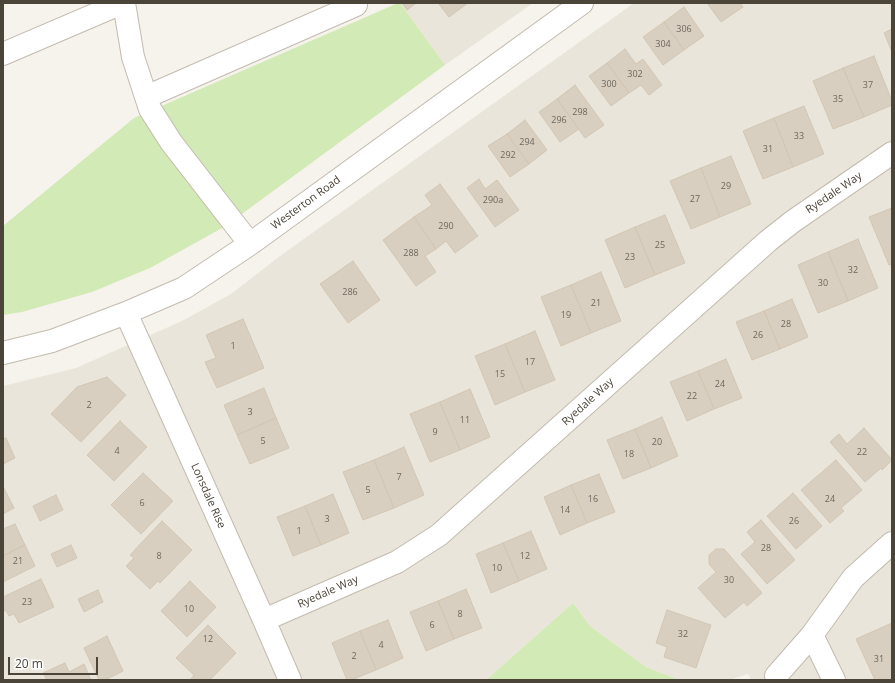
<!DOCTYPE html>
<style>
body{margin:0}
#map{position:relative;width:895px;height:683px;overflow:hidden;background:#f6f3ec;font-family:"Open Sans",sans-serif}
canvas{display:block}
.frame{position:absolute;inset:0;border:4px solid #4b4439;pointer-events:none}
.scale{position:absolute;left:8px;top:657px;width:90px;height:18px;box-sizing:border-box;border:2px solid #4b4439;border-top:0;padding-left:5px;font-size:12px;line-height:14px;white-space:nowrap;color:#4b4439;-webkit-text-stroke:3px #fff;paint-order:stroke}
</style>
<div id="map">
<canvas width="895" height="683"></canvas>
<div class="frame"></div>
<div class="scale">20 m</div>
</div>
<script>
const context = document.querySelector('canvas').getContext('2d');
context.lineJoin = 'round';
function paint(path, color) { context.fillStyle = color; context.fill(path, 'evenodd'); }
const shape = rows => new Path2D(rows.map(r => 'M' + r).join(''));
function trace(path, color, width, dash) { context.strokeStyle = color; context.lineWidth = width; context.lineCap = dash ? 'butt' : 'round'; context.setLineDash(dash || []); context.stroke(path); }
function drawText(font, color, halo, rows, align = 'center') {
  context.font = font + ' "Open Sans",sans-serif'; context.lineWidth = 3; context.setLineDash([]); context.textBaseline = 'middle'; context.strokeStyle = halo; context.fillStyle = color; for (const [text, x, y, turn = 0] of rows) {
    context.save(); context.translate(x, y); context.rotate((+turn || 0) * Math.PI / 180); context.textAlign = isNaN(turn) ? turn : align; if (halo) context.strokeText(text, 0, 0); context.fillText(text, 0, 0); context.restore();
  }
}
const residential = shape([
 [400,3,533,3,445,65],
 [634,3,892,3,892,680,751,680,748,674,729,680,680,680,646,667,590,626,573,603,486,680,3,680,3,386,76,368,182,321,231,294,280,256]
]);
const green = shape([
 [398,3,400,3,445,65,224,227,150,268,92,292,22,312,3,315,3,226,134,118],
 [573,603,590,626,646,667,680,680,486,680]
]);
const building = shape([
 [402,3,416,3,407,10,402,3],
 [438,3,468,3,449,17,438,3],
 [707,3,740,3,743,7,721,22,707,3],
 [684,7,704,36,684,50,664,22,684,7],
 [664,22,684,50,663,65,643,37,664,22],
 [892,29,892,52,884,33,892,29],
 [625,49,636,64,643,59,662,85,649,95,641,85,629,93,607,63,625,49],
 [874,56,892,101,892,105,864,117,843,68,874,56],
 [607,63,629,93,611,106,589,76,607,63],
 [843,68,864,117,833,129,813,81,843,68],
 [575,85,604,125,585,138,557,99,575,85],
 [557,99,579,129,560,142,539,112,557,99],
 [804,106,824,154,793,167,774,118,804,106],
 [774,118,793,167,763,179,743,131,774,118],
 [525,120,547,150,529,164,507,134,525,120],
 [507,134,529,164,510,177,488,146,507,134],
 [731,156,751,204,720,217,701,168,731,156],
 [701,168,720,217,691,229,670,181,701,168],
 [479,179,485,189,497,180,519,210,495,227,467,188,479,179],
 [440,184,478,236,455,253,446,241,436,249,414,217,432,205,425,195,440,184],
 [892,208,892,264,889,265,869,217,892,208],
 [665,215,685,263,655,275,635,227,665,215],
 [414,217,436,249,425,256,436,272,416,286,383,240,414,217],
 [635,227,655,275,625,288,605,240,635,227],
 [858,239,878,288,848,301,828,252,858,239],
 [828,252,848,301,818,313,798,265,828,252],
 [353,261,380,300,348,323,320,284,353,261],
 [601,272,621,321,591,333,571,285,601,272],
 [571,285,591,333,561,346,541,297,571,285],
 [792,299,808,337,780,349,764,311,792,299],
 [764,311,780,349,752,360,736,322,764,311],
 [243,319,264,368,217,388,205,362,216,358,206,335,243,319],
 [535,331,555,380,525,392,505,344,535,331],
 [505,344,525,392,495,405,475,356,505,344],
 [726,359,742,398,714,409,698,371,726,359],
 [698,371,714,409,687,421,670,382,698,371],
 [107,377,126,395,81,442,51,414,77,387,107,377],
 [264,388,276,418,237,435,224,405,264,388],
 [470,389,490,437,460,450,440,402,470,389],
 [440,402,460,450,430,462,410,414,440,402],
 [662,417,678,456,651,468,635,429,662,417],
 [276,418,289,448,250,464,237,435,276,418],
 [120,421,147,447,114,481,87,455,120,421],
 [864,428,892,460,882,470,881,468,865,482,830,442,839,434,847,444,864,428],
 [635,429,651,468,623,479,607,440,635,429],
 [6,438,15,458,3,464,3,439,6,438],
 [404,447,424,495,394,508,374,460,404,447],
 [374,460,394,508,363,520,343,472,374,460],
 [836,460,862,490,841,508,844,511,830,523,801,490,836,460],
 [143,473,173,501,141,534,111,505,143,473],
 [599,474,615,512,587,523,571,485,599,474],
 [571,485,587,523,560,535,544,497,571,485],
 [3,486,14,508,3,514,3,486],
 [793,493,822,526,796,549,767,516,793,493],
 [333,494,349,533,321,545,305,506,333,494],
 [56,495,63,510,40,521,33,506,56,495],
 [305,506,321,545,293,556,277,517,305,506],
 [761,520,795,560,767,584,741,554,755,542,747,532,761,520],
 [162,521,192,550,160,583,158,581,150,589,126,566,134,558,130,555,162,521],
 [15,524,25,545,3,556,3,529,15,524],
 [531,531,547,569,519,581,503,543,531,531],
 [503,543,519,581,491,593,476,554,503,543],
 [25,545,35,566,3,582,3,556,25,545],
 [71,545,77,558,57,567,51,554,71,545],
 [716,549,724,549,762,593,747,606,744,602,725,618,698,588,716,572,709,564,709,555,716,549],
 [41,579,54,607,19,623,14,614,9,616,6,610,3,612,3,597,41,579],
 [190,581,216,607,187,637,161,611,190,581],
 [466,589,482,628,454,639,438,601,466,589],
 [98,590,103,602,84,612,78,599,98,590],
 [438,601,454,639,426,651,410,612,438,601],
 [667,610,711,625,696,668,664,657,667,647,656,643,667,610],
 [388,620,403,658,376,670,360,631,388,620],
 [892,623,892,680,875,680,856,639,892,623],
 [208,625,236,653,210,680,190,680,194,675,176,658,208,625],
 [360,631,376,670,351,680,347,680,332,643,360,631],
 [107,636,123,671,105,680,99,680,84,648,107,636],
 [65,663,69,672,84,664,91,680,47,680,43,673,65,663]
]);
const minor = shape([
 [124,3,133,57,150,109,171,142,250,244],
 [3,54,122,3],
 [146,97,356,5],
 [126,313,264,620,290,680],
 [3,353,52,341,126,313,184,288,250,244,582,3],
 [264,620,397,562,439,535,768,241,792,222,892,153],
 [812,635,834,680],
 [776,676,812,635,853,578,892,543]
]);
const numberNames = [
 ["306",684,29],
 ["304",663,44],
 ["302",635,74],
 ["300",609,84],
 ["37",868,85],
 ["35",838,99],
 ["298",580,112],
 ["296",559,120],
 ["33",799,136],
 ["294",527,142],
 ["31",768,149],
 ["292",508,155],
 ["29",726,186],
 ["27",695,199],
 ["290a",493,200],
 ["290",446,226],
 ["25",660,245],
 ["288",411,253],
 ["23",630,257],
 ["32",853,270],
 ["30",823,283],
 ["286",350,292],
 ["21",596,303],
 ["19",566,315],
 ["28",786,324],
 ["26",758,335],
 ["1",233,346],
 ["17",530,362],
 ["15",500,374],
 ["24",720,384],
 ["22",692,396],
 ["2",89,405],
 ["3",250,412],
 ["11",465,420],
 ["9",435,432],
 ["5",263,441],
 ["20",657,442],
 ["4",117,451],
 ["22",862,452],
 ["18",629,454],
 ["7",399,477],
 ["5",368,490],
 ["16",593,499],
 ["24",830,499],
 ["6",142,503],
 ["14",565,510],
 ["3",327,519],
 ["26",794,521],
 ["1",299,531],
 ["28",766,548],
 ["8",159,556],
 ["12",525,556],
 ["21",18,561],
 ["10",497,568],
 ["30",729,580],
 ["23",27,602],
 ["10",189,609],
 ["8",460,614],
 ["6",432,625],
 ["32",683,634],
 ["12",208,639],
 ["4",381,645],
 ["2",354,656],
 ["31",879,659]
];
const streetNames = [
 ["Ryedale Way",834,193,-34],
 ["Westerton Road",306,203,-36],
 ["Ryedale Way",588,402,-42],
 ["Lonsdale Rise",208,496,66],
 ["Ryedale Way",328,592,-24]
];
paint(residential, '#eae5da');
paint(green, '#d2eab5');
paint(building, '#d8cfc1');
trace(building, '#d3c7b4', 1);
trace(minor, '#c2bbae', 24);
trace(minor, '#fff', 22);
drawText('9px', '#6e675b', null, numberNames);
drawText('11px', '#4b4439', '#fff', streetNames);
</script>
